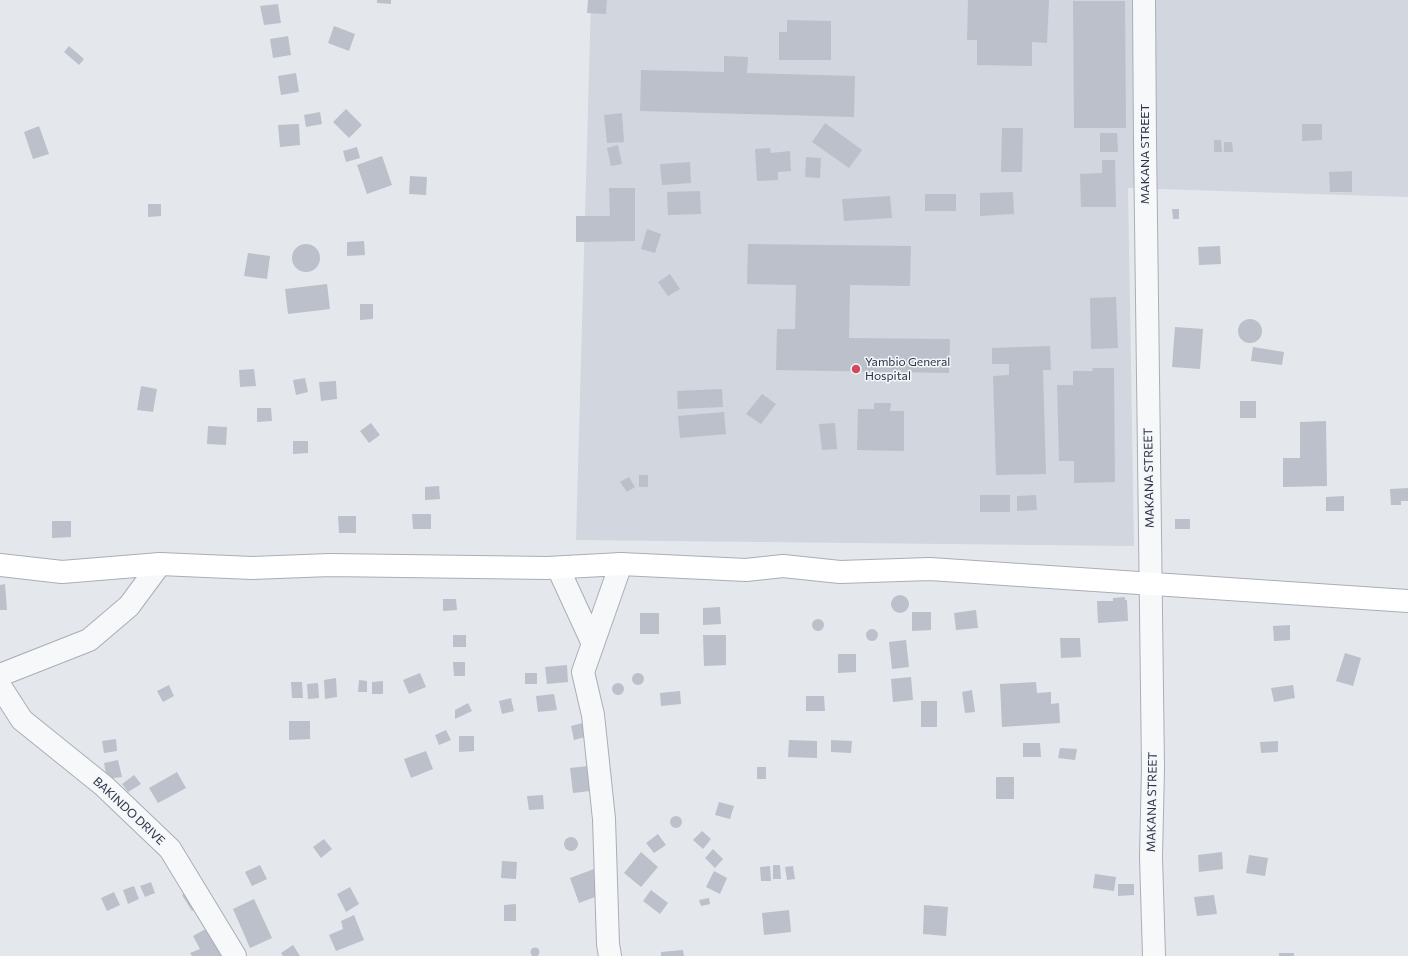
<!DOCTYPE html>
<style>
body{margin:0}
canvas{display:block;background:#e4e7ec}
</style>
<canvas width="1408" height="956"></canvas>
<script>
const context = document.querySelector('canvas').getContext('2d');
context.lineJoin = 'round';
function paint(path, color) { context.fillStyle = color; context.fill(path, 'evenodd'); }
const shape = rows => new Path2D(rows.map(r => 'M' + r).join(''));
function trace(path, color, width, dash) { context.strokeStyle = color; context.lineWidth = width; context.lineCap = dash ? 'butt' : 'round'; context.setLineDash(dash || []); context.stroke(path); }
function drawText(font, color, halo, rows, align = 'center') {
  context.font = font + ' Commissioner,sans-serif'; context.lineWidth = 3; context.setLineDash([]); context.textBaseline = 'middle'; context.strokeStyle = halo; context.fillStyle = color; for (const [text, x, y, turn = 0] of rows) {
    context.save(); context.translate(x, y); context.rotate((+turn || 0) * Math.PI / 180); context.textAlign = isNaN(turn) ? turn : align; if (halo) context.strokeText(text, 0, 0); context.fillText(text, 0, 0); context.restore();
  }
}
const built = shape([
 [591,0,1408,0,1408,197,1128,188,1134,546,576,540]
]);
const building = shape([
 [377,0,391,0,391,4,377,3],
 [588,0,607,0,606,14,587,13],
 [968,0,1049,0,1047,43,1032,42,1032,66,977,65,977,40,967,40],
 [1073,1,1125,1,1126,128,1074,128],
 [278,4,281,23,264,25,260,6],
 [787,20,831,21,831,60,779,60,779,32,787,32],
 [334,26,355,34,349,51,328,43],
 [288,36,291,55,273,58,270,39],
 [69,46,84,59,79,65,64,52],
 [724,56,748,57,747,73,855,76,854,117,640,111,641,70,724,72],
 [296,73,299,92,281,95,278,76],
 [346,109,362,125,349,138,333,122],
 [320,112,322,124,306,127,304,115],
 [622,113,624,142,607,143,604,115],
 [825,123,862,150,849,168,812,142],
 [299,124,300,145,280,147,278,125],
 [1302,124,1322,124,1322,140,1302,141],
 [39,126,49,154,33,159,24,132],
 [1002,128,1023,128,1022,172,1001,172],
 [1100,133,1117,133,1118,152,1100,152],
 [1214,140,1221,140,1222,152,1214,152],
 [1224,142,1232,142,1233,152,1224,152],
 [618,145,622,164,611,166,607,148],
 [357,147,360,158,346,162,343,151],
 [770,148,771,153,790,151,791,171,778,172,778,180,757,181,755,149],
 [382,156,392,185,367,194,357,165],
 [806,157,821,158,820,178,805,177],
 [1102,160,1115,160,1116,207,1081,207,1080,174,1102,173],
 [690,162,691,183,662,185,660,164],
 [1352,171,1352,192,1330,192,1329,172],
 [410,176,427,177,426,195,409,194],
 [609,188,635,188,635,241,576,242,576,216,610,216],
 [700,191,701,214,668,215,667,192],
 [1013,192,1014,214,980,216,980,193],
 [925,194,956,194,956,211,925,211],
 [890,196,892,218,844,221,842,199],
 [148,204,161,204,161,216,148,217],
 [1172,209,1179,209,1179,219,1173,219],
 [647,229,661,234,655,253,641,249],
 [364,241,365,255,347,256,347,242],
 [748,244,911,246,910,286,850,285,849,338,950,339,949,373,776,370,777,329,795,329,796,285,747,284],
 '292 258a14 14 0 1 1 28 0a14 14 0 1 1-28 0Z',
 [1220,246,1221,264,1199,265,1198,247],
 [248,253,270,256,267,279,244,276],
 [670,274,680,289,668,296,658,282],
 [327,284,330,309,288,314,285,289],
 [1116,297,1118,348,1091,349,1090,298],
 [360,304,373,304,373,319,360,320],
 '1238 331a12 12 0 1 1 24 0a12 12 0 1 1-24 0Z',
 [1175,327,1203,329,1200,369,1172,367],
 [1050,346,1051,370,1043,370,1046,474,996,475,993,376,1009,375,1009,364,992,364,992,348],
 [1253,347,1284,352,1282,365,1251,361],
 [1092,368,1114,368,1115,482,1074,483,1074,461,1059,461,1057,385,1073,385,1073,371,1093,371],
 [254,369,256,386,240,387,239,370],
 [305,378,308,392,296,395,293,380],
 [336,381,337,399,321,401,319,382],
 [141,386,157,389,153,412,137,410],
 [722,389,723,407,678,409,677,391],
 [762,394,776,404,761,424,746,414],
 [1240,401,1256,401,1256,418,1240,418],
 [874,403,891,403,890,411,904,411,904,451,857,450,858,409,874,409],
 [257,408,271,408,272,421,257,422],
 [724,412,726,434,680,438,678,416],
 [1326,421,1327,486,1283,487,1283,458,1300,458,1300,422],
 [371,423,380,435,369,443,360,431],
 [835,423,837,449,822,450,819,424],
 [208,426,227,427,226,445,207,444],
 [293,441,308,441,308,453,293,454],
 [639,475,648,475,648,487,639,487],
 [629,477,635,487,627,492,620,482],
 [439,486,440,499,425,500,425,487],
 [1408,488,1408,501,1401,501,1401,505,1391,505,1390,489],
 [980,495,1010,495,1010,512,980,512],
 [1036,495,1037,510,1017,511,1017,496],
 [1344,496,1344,511,1326,511,1326,497],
 [412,514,431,514,431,529,413,529],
 [338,516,356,516,356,533,339,533],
 [1175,519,1190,519,1190,529,1175,529],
 [52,521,71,521,71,537,52,538],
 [5,584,7,610,0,610,0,585],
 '891 604a9 9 0 1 1 18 0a9 9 0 1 1-18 0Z',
 [1125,597,1125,600,1127,600,1128,621,1098,623,1097,601,1113,601,1113,598],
 [443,599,456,599,457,610,443,611],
 [720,607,721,624,703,625,703,608],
 [976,610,978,628,956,630,954,613],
 [912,612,931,612,931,630,912,631],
 [640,613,659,613,659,634,640,634],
 '812 625a6 6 0 1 1 12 0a6 6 0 1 1-12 0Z',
 [1290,625,1290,640,1274,641,1273,626],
 '866 635a6 6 0 1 1 12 0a6 6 0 1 1-12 0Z',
 [453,635,466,635,466,647,453,647],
 [703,635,726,635,726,665,704,666],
 [1060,638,1080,638,1081,657,1061,658],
 [906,640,909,667,892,669,889,642],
 [1345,653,1361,658,1353,686,1336,681],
 [838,654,856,654,856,672,838,673],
 [453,662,465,662,465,676,454,676],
 [567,665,568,682,547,684,545,667],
 [420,673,426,687,409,694,403,680],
 [525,673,537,673,537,684,525,684],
 '632 679a6 6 0 1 1 12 0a6 6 0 1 1-12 0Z',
 [911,677,913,700,893,702,891,679],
 [336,678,337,697,325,699,324,680],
 [359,680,367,681,367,692,358,692],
 [383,681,383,694,372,694,372,682],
 [291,682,302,682,303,698,292,698],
 [1036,682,1037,693,1051,692,1051,704,1059,703,1060,723,1002,727,1000,684],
 [318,683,319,698,308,699,307,684],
 '612 689a6 6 0 1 1 12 0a6 6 0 1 1-12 0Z',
 [169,685,174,696,163,702,157,691],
 [1293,685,1295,698,1274,702,1271,688],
 [972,690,975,712,965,713,962,692],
 [680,691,681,704,661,706,660,693],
 [554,694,557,710,538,712,536,696],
 [806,696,824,696,825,711,806,711],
 [511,698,514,711,502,714,499,701],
 [921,701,937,701,937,727,921,727],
 [468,703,472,711,455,719,455,710],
 [289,721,310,721,310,739,289,740],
 [586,722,589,736,574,740,571,726],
 [446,730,451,740,439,745,435,735],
 [459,736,474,736,474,751,459,752],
 [116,739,117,751,104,753,102,741],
 [789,740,817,741,817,758,788,757],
 [831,740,852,741,851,753,831,752],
 [1278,741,1278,752,1261,753,1260,742],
 [1023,743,1040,743,1041,757,1023,757],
 [1060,748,1077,749,1075,760,1058,758],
 [426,751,433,769,411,778,404,759],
 [118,760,122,777,107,779,104,763],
 [588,766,590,791,573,793,570,768],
 [757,767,766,767,766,779,757,779],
 [177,772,186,788,158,803,149,788],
 [134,775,141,784,128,792,122,784],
 [996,777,1014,777,1014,799,996,799],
 [543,795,544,809,529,810,527,796],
 [719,802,734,806,730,819,715,815],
 '670 822a6 6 0 1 1 12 0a6 6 0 1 1-12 0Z',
 [702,831,711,839,703,849,693,840],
 [658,834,666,845,654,853,646,843],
 '564 844a7 7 0 1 1 14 0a7 7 0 1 1-14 0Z',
 [324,839,332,849,321,858,313,847],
 [713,849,723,859,715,868,705,858],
 [641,852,658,867,641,887,624,873],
 [1222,852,1223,869,1199,872,1198,855],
 [1249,855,1268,858,1265,876,1246,873],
 [502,861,517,862,516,879,501,878],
 [260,865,267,879,252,886,245,872],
 [773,865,780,865,781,879,773,879],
 [770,866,771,881,761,881,760,867],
 [793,866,795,879,787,880,785,867],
 [594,869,603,894,579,903,570,878],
 [714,871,727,878,720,894,706,887],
 [1095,874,1116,877,1114,891,1093,888],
 [151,882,155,893,145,897,140,886],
 [1118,884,1134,884,1134,895,1118,896],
 [134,886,139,899,128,904,123,890],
 [350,887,359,904,346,912,337,894],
 [189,890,200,906,192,911,182,895],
 [651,890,668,903,660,914,643,901],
 [114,892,120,905,107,911,101,898],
 [1214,895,1217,914,1197,916,1194,897],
 [709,898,710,904,701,906,699,900],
 [254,899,272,938,250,948,233,909],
 [516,904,516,921,504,921,504,905],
 [924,905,948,907,946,936,923,934],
 [789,910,791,932,764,935,762,913],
 [354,915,364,940,336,951,329,935,343,929,341,921],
 [209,927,225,956,192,956,190,953,200,949,193,936],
 [293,945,300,956,283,956,281,953],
 '530.5 952a4.5 4.5 0 1 1 9 0a4.5 4.5 0 1 1-9 0Z',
 [683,950,684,956,661,956,661,952],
 [1279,953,1294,953,1294,956,1279,956]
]);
const street = shape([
 [1144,0,1145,142,1153,768,1151,857,1154,956],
 [558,568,593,644],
 [0,675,89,640,129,606,160,564],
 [0,686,22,720,104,786,170,849,235,956],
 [610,956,608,944,604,819,593,715,583,672,621,564]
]);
const secondary = shape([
 [0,565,62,572,160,564,252,568,330,565,547,568,621,564,746,570,783,566,840,572,930,569,1408,601]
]);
const markers = [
 [856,369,5,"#d1495b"]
];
const streetNames = [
 ["MAKANA STREET",1145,154,-90],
 ["MAKANA STREET",1149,478,-91],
 ["MAKANA STREET",1152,802,-89],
 ["BAKINDO DRIVE",129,811,43]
];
const poiNames = [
 ["Yambio General",865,362],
 ["Hospital",865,376]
];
paint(built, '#d2d6de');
paint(building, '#bbc0ca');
trace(street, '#a9aeb7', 24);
trace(secondary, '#a9aeb7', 24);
trace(street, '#f7f8fa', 22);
trace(secondary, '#fff', 22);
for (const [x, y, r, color] of markers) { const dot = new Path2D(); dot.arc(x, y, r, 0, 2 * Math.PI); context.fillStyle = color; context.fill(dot); trace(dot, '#f4f6f9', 1.5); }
drawText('12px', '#2b3445', '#f4f6f9', streetNames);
drawText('12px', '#2b3445', '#f4f6f9', poiNames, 'left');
</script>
